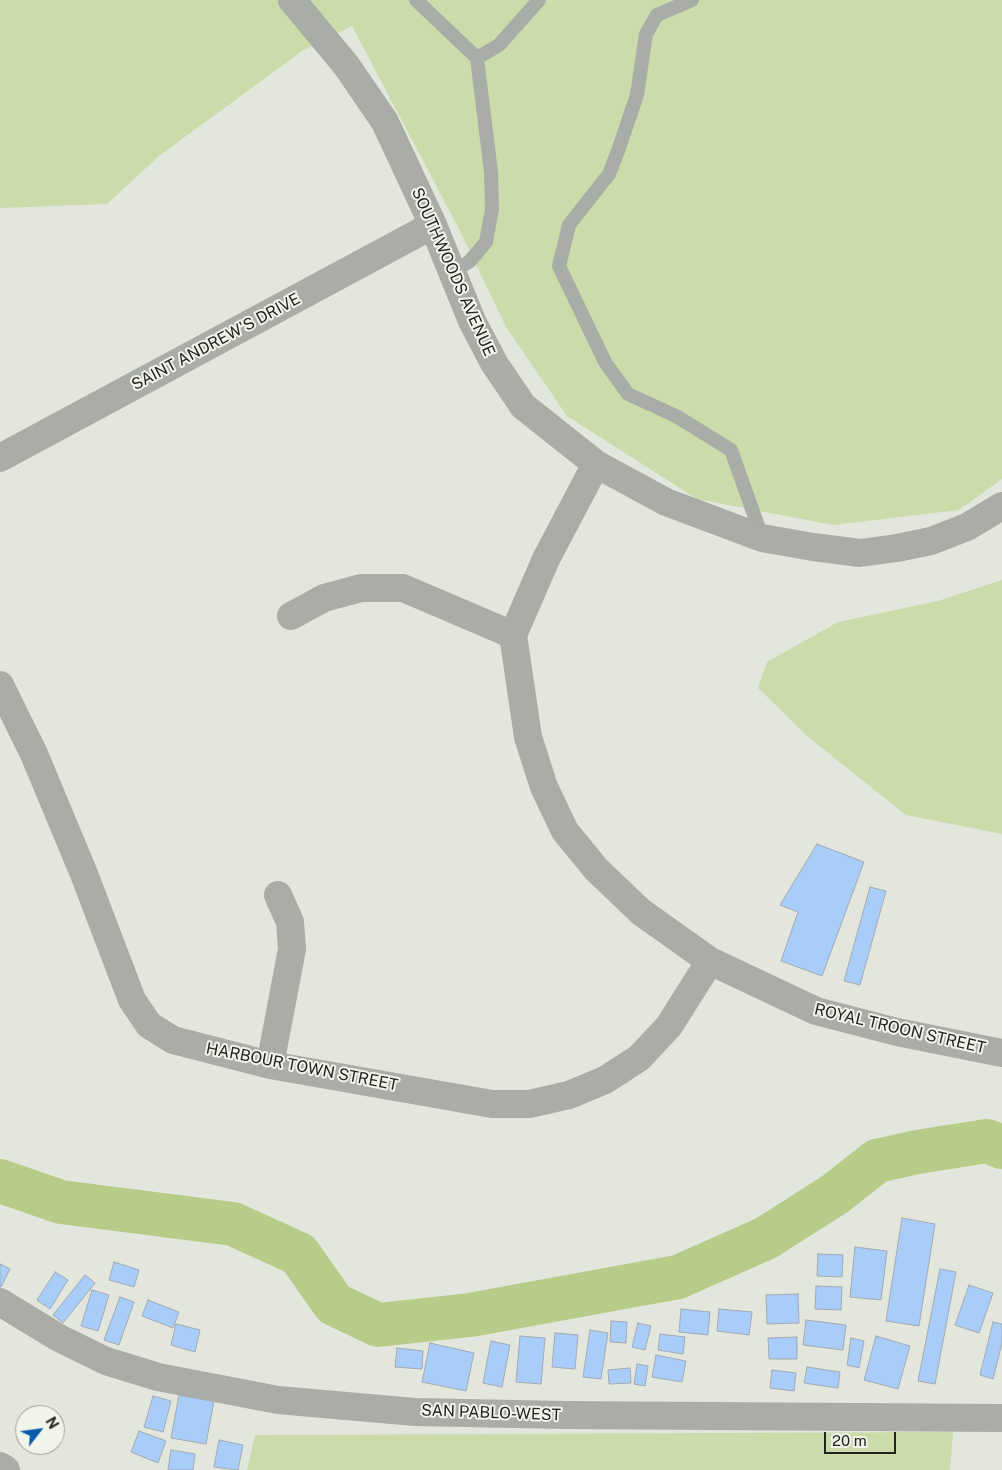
<!DOCTYPE html>
<style>
body{margin:0}
#map{position:relative;width:1002px;height:1470px;overflow:hidden;background:#e3e6dd;font-family:"Public Sans",sans-serif}
canvas{display:block}
.north{position:absolute;left:15px;top:1405px;width:50px;height:50px;box-sizing:border-box;background:#f0f4ea;border:1px solid #9ea19a;border-radius:50%;rotate:60deg;font-size:14px;font-weight:700;line-height:20px;text-align:center;color:#232421}
.north::after{content:'';display:block;margin:auto;width:18px;height:22px;background:#095caa;clip-path:polygon(50% 0,100% 100%,50% 72%,0 100%)}
.scale{position:absolute;left:824px;top:1432px;width:72px;height:22px;box-sizing:border-box;border:2px solid #232421;border-top:0;padding-left:6px;font-size:15px;line-height:18px;white-space:nowrap;color:#232421;-webkit-text-stroke:4px #f0f4ea;paint-order:stroke}
</style>
<div id="map">
<canvas width="1002" height="1470"></canvas>
<div class="north">N</div>
<div class="scale">20 m</div>
</div>
<script>
const context = document.querySelector('canvas').getContext('2d');
context.lineJoin = 'round';
function paint(path, color) { context.fillStyle = color; context.fill(path, 'evenodd'); }
const shape = rows => new Path2D(rows.map(r => 'M' + r).join(''));
function trace(path, color, width, dash) { context.strokeStyle = color; context.lineWidth = width; context.lineCap = dash ? 'butt' : 'round'; context.setLineDash(dash || []); context.stroke(path); }
function drawText(font, color, halo, rows, align = 'center') {
  context.font = font + ' "Public Sans",sans-serif'; context.lineWidth = 4; context.setLineDash([]); context.textBaseline = 'middle'; context.strokeStyle = halo; context.fillStyle = color; for (const [text, x, y, turn = 0] of rows) {
    context.save(); context.translate(x, y); context.rotate((+turn || 0) * Math.PI / 180); context.textAlign = isNaN(turn) ? turn : align; if (halo) context.strokeText(text, 0, 0); context.fillText(text, 0, 0); context.restore();
  }
}
const green = shape([
 [0,0,1002,0,1002,479,959,510,833,525,697,499,567,416,506,327,459,229,352,26,302,51,159,156,107,204,0,208],
 [1002,580,1002,834,906,815,807,736,758,688,767,662,838,622,938,601],
 [953,1432,950,1470,247,1470,255,1435]
]);
const river = shape([
 [0,1181,61,1202,233,1224,299,1254,334,1304,378,1325,470,1315,678,1277,766,1238,835,1194,877,1161,917,1152,987,1141,1002,1147]
]);
const building = shape([
 [817,844,864,862,822,976,781,961,798,912,780,905,817,844],
 [870,887,886,891,860,985,844,981,870,887],
 [902,1218,935,1224,919,1326,886,1321,902,1218],
 [855,1247,887,1251,881,1300,850,1297,855,1247],
 [818,1254,843,1255,842,1277,817,1276,818,1254],
 [114,1262,139,1270,134,1287,109,1280,114,1262],
 [0,1264,10,1269,1,1287,0,1287,0,1264],
 [940,1269,956,1272,935,1384,918,1381,940,1269],
 [55,1272,68,1280,50,1309,37,1300,55,1272],
 [85,1275,95,1283,63,1323,53,1315,85,1275],
 [969,1285,993,1293,979,1333,955,1325,969,1285],
 [816,1286,842,1287,841,1310,815,1309,816,1286],
 [92,1290,109,1295,98,1331,81,1326,92,1290],
 [798,1294,799,1323,767,1324,766,1295,798,1294],
 [120,1297,134,1302,119,1345,104,1340,120,1297],
 [148,1300,179,1312,173,1328,142,1316,148,1300],
 [681,1309,710,1312,708,1335,679,1332,681,1309],
 [719,1309,752,1312,749,1335,717,1331,719,1309],
 [806,1320,846,1325,843,1350,803,1345,806,1320],
 [611,1321,627,1322,626,1343,610,1342,611,1321],
 [993,1322,1002,1324,1002,1343,993,1379,980,1375,993,1322],
 [638,1323,651,1326,645,1350,632,1347,638,1323],
 [176,1324,200,1330,195,1352,171,1345,176,1324],
 [590,1330,608,1333,601,1379,583,1377,590,1330],
 [555,1333,578,1335,575,1369,552,1367,555,1333],
 [660,1334,685,1337,683,1354,658,1350,660,1334],
 [520,1336,545,1338,541,1384,516,1382,520,1336],
 [876,1336,910,1346,898,1389,864,1380,876,1336],
 [797,1337,797,1359,769,1359,768,1338,797,1337],
 [851,1338,864,1341,859,1368,847,1365,851,1338],
 [491,1341,510,1345,502,1387,483,1383,491,1341],
 [430,1343,474,1353,466,1391,422,1382,430,1343],
 [397,1348,423,1351,422,1369,395,1367,397,1348],
 [656,1355,686,1361,682,1382,652,1377,656,1355],
 [637,1364,648,1366,645,1386,634,1384,637,1364],
 [807,1367,840,1372,838,1388,804,1383,807,1367],
 [630,1368,631,1383,609,1384,608,1370,630,1368],
 [772,1370,796,1373,794,1391,770,1388,772,1370],
 [179,1395,214,1401,206,1444,171,1438,179,1395],
 [153,1396,171,1401,163,1432,144,1427,153,1396],
 [139,1431,166,1441,158,1463,131,1452,139,1431],
 [219,1440,243,1445,238,1470,214,1467,219,1440],
 [171,1450,195,1454,193,1470,168,1470,171,1450]
]);
const service = shape([
 [416,0,477,58,491,172,492,209,486,242,470,261,452,273],
 [692,0,657,15,646,34,637,95,618,151,609,174,569,225,559,266,605,362,628,394,676,416,731,450,762,537],
 [477,58,499,45,539,0]
]);
const minor = shape([
 [292,0,346,65,385,122,433,225,472,321,494,363,523,406,596,464,666,502,762,538,813,547,860,553,897,548,931,541,967,527,1002,506],
 [0,458,433,225],
 [596,464,546,559,513,635,528,737,544,787,565,831,596,869,641,912,710,961,816,1011,897,1032,1002,1053],
 [291,616,324,598,361,588,403,588,513,635],
 [0,685,34,754,84,874,132,1000,149,1025,173,1040,270,1065,492,1104,529,1104,569,1095,605,1080,639,1058,669,1026,710,961],
 [270,1065,292,949,290,922,278,895],
 [0,1302,59,1338,106,1361,158,1377,278,1400,415,1412,565,1415,1002,1418],
 [0,1466,6,1470]
]);
const streetNames = [
 ["SOUTHWOODS AVENUE",453,272,66],
 ["SAINT ANDREW'S DRIVE",216,342,-28],
 ["ROYAL TROON STREET",900,1029,13],
 ["HARBOUR TOWN STREET",302,1067,11],
 ["SAN PABLO-WEST",491,1413,2]
];
paint(green, '#cbdba9');
trace(river, '#b7cc89', 44);
paint(building, '#a8cdf9');
trace(building, '#a3a9b1', 1);
trace(service, '#aaaca8', 14);
trace(minor, '#aaaca8', 28);
drawText('16px', '#232421', '#f0f4ea', streetNames);
</script>
